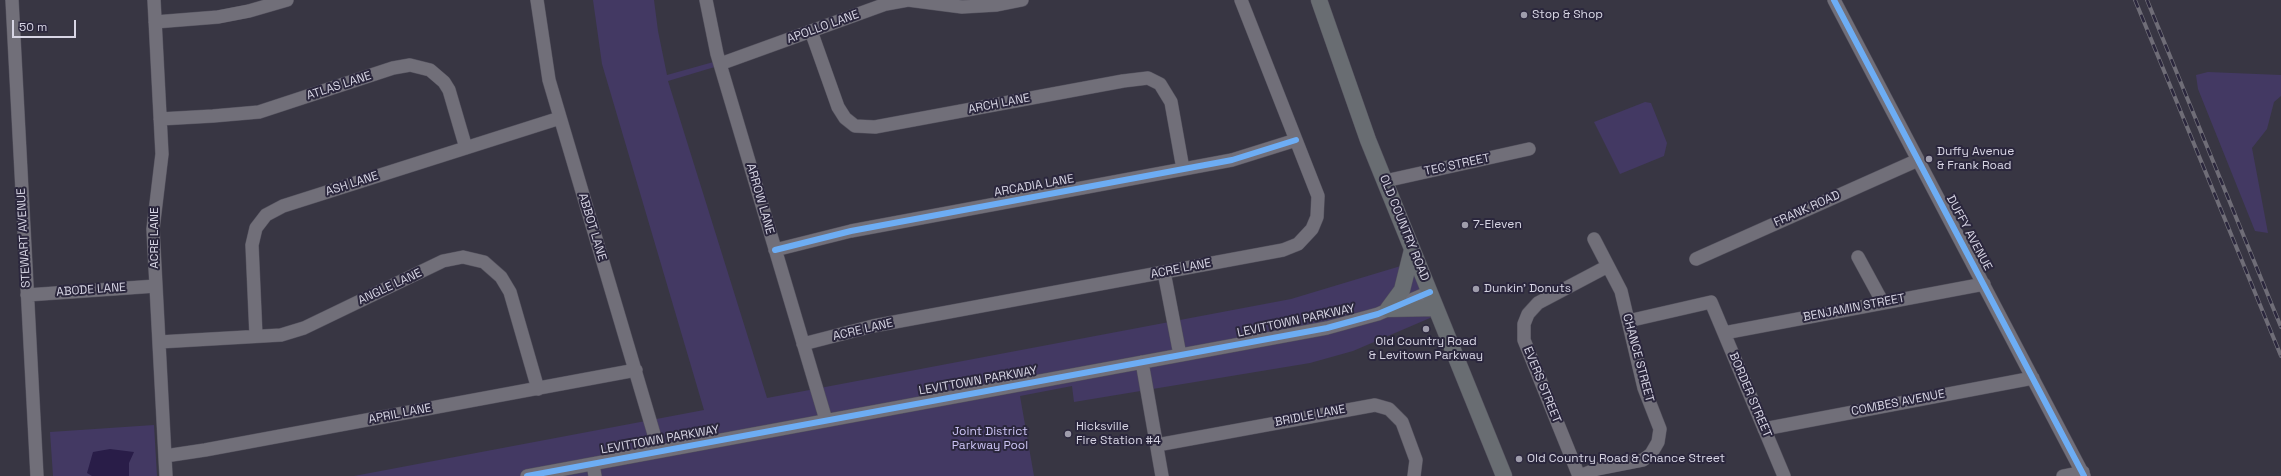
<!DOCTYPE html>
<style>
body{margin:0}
#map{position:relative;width:2281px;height:476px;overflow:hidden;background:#383643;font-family:"Space Grotesk",sans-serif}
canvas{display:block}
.scale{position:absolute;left:12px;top:20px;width:64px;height:18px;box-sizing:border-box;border:2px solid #d7d5e4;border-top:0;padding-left:5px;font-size:12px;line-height:14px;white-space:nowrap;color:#d7d5e4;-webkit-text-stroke:3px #2b273d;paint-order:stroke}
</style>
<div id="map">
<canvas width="2281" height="476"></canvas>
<div class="scale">50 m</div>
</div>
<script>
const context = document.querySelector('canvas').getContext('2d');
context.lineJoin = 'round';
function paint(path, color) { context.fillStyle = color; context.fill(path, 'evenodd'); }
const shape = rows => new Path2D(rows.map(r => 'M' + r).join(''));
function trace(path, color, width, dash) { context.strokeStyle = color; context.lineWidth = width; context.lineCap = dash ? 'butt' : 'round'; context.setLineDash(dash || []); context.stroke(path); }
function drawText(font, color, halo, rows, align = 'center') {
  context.font = font + ' "Space Grotesk",sans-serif'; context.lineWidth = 4; context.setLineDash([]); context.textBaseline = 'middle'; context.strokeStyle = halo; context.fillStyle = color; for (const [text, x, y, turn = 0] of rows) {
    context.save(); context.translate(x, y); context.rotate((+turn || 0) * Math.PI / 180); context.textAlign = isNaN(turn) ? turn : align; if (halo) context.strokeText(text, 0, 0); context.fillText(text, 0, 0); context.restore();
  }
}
const green = shape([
 [593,0,654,0,658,31,667,75,717,61,718,66,668,81,767,398,1291,299,1414,262,1437,315,1353,351,1310,363,1074,402,1072,386,1020,396,1034,476,354,476,704,410,602,64],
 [2208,72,2281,75,2281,96,2274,102,2267,129,2252,148,2268,233,2255,231,2198,89,2196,75],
 [1645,102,1651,103,1667,143,1664,156,1620,174,1594,122],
 [154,425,157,476,53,476,50,432]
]);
const water = shape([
 [110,449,134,452,129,463,129,476,92,476,87,473,93,452]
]);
const minor = shape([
 [12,0,37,476],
 [154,0,162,154,153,229,166,476],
 [537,0,549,80,659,451],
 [706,0,717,54,826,420],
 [1834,0,2084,476],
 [155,22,218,17,249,11,287,0],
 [811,31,838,107,845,118,855,126,875,127,1123,81,1148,78,1160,84,1171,102,1183,169],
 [720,64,886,4,908,0,962,7,997,5,1022,0],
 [160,119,213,116,259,112,393,68,410,65,430,70,444,82,449,90,466,148],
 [1385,181,1529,149],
 [775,250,851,231,1232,160,1296,140],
 [1858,257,1883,303],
 [1696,259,1918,160],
 [1164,272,1180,355],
 [27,295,156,286],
 [1628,321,1711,302,1784,476],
 [1724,333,1984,284],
 [256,336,252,245,256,228,266,215,283,206,560,118],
 [159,342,281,335,304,328,443,261,463,257,484,262,501,277,510,292,538,389],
 [803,344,873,326,1283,250,1298,244,1312,229,1317,217,1318,196,1241,0],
 [1142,362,1162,476],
 [1764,429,2033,378],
 [1157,445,1375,405,1389,409,1402,422,1416,460,1414,476],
 [165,456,205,450,636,370],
 [593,464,595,476],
 [527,476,1327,328,1378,314,1430,292],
 [1579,476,1524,340,1524,324,1528,314,1538,303,1608,266],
 [1580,476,1597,469,1643,460,1651,454,1658,442,1660,429,1644,388,1621,291,1594,239],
 [2063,476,2083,472]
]);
const major = shape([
 [1319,0,1368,140,1504,476],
 [1388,309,1402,290,1412,250],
 [1388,309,1435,308]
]);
const rail = shape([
 [2135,0,2281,356],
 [2147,0,2281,327]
]);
const cycleway = shape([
 [1834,0,2084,476],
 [775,250,851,231,1232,160,1296,140],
 [527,476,1327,328,1378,314,1430,292]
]);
const markers = [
 [1524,15,4,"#9f9dac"],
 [1929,159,4,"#9f9dac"],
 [1465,225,4,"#9f9dac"],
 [1476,289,4,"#9f9dac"],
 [1426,329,4,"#9f9dac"],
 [1068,434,4,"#9f9dac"],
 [1519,459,4,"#9f9dac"]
];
const poiNames = [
 ["Stop & Shop",1532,15],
 ["Duffy Avenue",1937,152],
 ["& Frank Road",1937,166],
 ["7-Eleven",1473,225],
 ["Dunkin' Donuts",1484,289],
 ["Old Country Road",1426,342,"center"],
 ["& Levitown Parkway",1426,356,"center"],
 ["Hicksville",1076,427],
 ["Fire Station #4",1076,441],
 ["Old Country Road & Chance Street",1527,459]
];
const streetNames = [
 ["APOLLO LANE",823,27,-20],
 ["ATLAS LANE",339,86,-18],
 ["ARCH LANE",999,104,-11],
 ["TEC STREET",1457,165,-12],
 ["ASH LANE",352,184,-18],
 ["ARCADIA LANE",1034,186,-10],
 ["ARROW LANE",760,199,74],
 ["FRANK ROAD",1807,209,-24],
 ["ABBOT LANE",592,227,73],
 ["OLD COUNTRY ROAD",1404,228,68],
 ["DUFFY AVENUE",1969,233,62],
 ["STEWART AVENUE",24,238,-93],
 ["ACRE LANE",155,238,-90],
 ["ACRE LANE",1181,269,-11],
 ["ANGLE LANE",390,287,-25],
 ["ABODE LANE",91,290,-4],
 ["BENJAMIN STREET",1854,308,-11],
 ["LEVITTOWN PARKWAY",1296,321,-12],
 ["ACRE LANE",863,330,-13],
 ["CHANCE STREET",1638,358,75],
 ["LEVITTOWN PARKWAY",978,381,-10],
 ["EVERS STREET",1542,385,68],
 ["BORDER STREET",1750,395,67],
 ["COMBES AVENUE",1898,403,-11],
 ["APRIL LANE",400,414,-11],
 ["BRIDLE LANE",1310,416,-11],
 ["LEVITTOWN PARKWAY",660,440,-10]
];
const parkNames = [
 ["Joint District",990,432],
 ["Parkway Pool",990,446]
];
paint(green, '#433963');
paint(water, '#291d48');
trace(minor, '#54525e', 14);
trace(major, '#54525e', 17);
trace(minor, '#716f79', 13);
trace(major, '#696d72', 16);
trace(rail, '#6f6d77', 4);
trace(rail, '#2b273d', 2.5, [8]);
trace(cycleway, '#6dadf4', 6);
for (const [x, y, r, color] of markers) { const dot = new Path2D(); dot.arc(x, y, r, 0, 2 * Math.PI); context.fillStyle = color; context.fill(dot); trace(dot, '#2b273d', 1.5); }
drawText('12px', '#d7d5e4', '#2b273d', poiNames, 'left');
drawText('12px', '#d7d5e4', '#2b273d', streetNames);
drawText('12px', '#cdc5f5', '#2b273d', parkNames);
</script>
